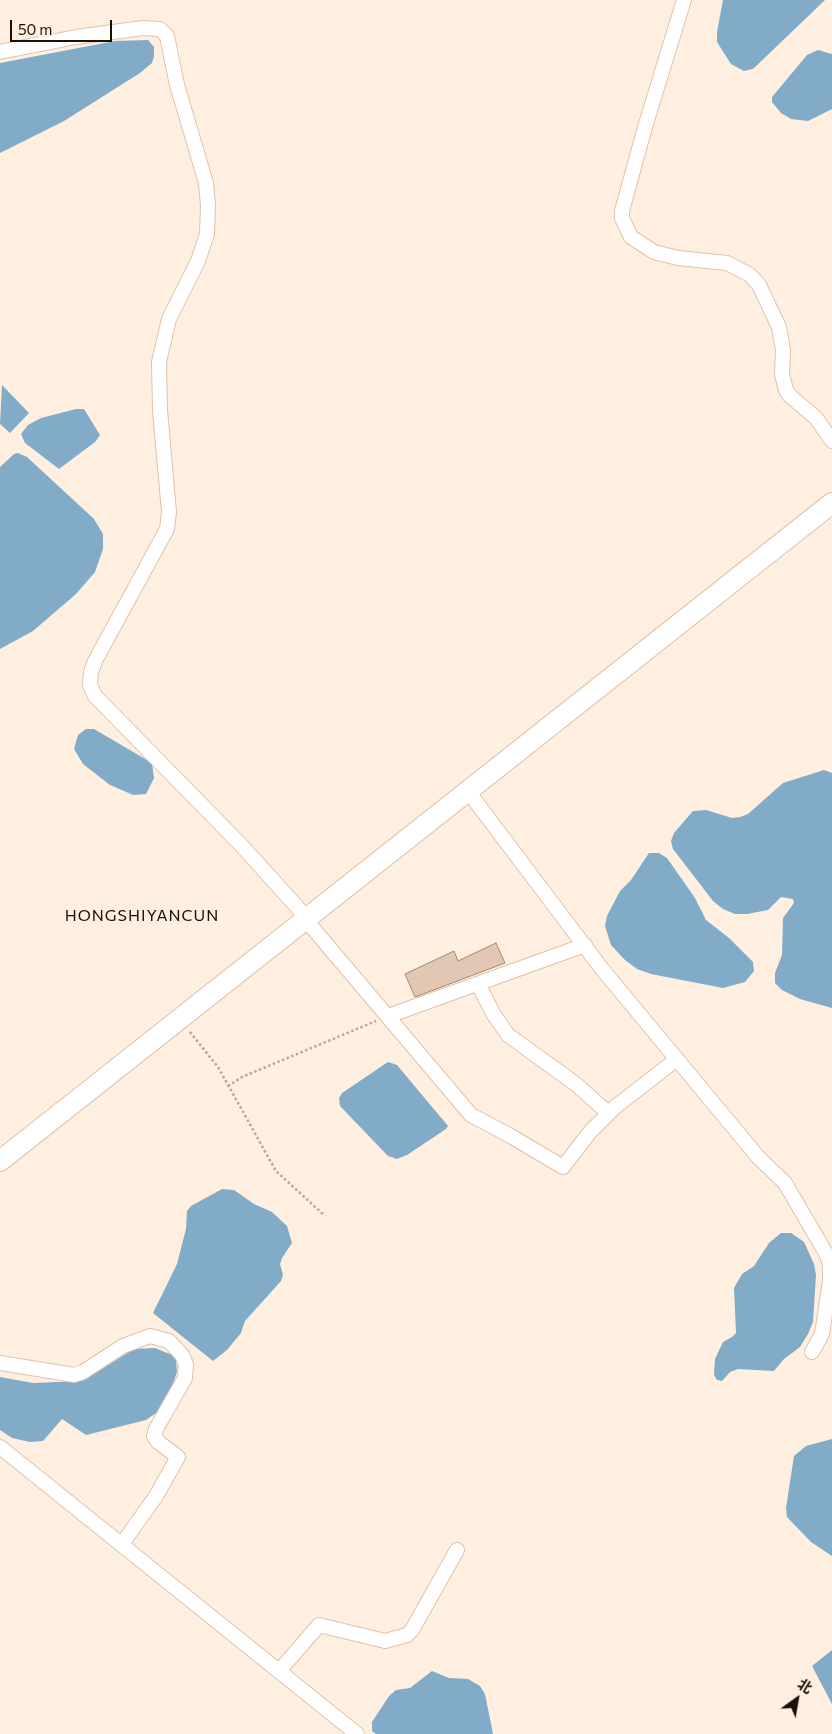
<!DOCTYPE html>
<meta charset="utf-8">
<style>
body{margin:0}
#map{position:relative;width:832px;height:1734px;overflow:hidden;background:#ffefe1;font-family:Commissioner,"Noto Sans SC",sans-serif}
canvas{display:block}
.north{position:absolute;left:772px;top:1674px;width:50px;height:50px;-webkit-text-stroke:4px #ffefe1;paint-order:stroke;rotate:32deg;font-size:14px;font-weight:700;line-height:20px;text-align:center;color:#191008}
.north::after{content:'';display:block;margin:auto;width:18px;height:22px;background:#191008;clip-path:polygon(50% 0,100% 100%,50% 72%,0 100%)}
.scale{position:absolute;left:10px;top:20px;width:102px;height:22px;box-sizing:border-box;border:2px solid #191008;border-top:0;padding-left:6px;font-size:15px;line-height:18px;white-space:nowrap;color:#191008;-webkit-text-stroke:4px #ffefe1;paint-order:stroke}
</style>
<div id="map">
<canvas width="832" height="1734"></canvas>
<div class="north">北</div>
<div class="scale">50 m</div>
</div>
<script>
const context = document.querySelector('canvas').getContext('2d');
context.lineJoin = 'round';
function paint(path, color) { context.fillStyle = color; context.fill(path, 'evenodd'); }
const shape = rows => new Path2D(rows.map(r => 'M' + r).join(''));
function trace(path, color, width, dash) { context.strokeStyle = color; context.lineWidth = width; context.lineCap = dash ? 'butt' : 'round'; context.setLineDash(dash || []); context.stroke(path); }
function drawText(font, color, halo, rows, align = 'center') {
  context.font = font + ' Commissioner,sans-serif'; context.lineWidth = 5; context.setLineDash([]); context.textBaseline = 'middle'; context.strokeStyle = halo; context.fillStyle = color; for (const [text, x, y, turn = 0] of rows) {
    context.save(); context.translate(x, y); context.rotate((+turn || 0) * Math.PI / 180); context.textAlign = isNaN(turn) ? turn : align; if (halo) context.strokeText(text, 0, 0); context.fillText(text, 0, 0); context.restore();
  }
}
const water = shape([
 [723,0,825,0,753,69,744,71,731,64,717,42,717,32],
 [148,40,154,47,154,56,152,63,140,73,64,121,0,153,0,63,115,41],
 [818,50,832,54,832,109,808,121,791,119,781,113,772,102,772,97,807,55],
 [2,385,29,413,10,433,0,424],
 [76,409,84,409,100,435,95,442,59,469,25,443,21,434,28,425,41,418],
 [18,453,27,457,94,519,103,534,103,549,95,572,76,594,33,631,0,649,0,467,14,454],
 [86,729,94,729,152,763,154,778,146,794,133,795,124,791,110,785,83,764,74,749,78,735],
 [824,770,832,773,832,1008,800,999,782,990,775,983,775,973,782,955,783,918,794,903,793,899,781,897,768,910,747,914,735,914,723,909,713,901,673,849,671,841,674,833,693,811,706,810,732,818,740,817,748,814,783,783],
 [649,853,659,853,667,858,695,898,706,920,729,938,753,962,754,971,745,982,723,988,651,974,637,969,625,960,611,945,605,926,607,916,620,891,631,880],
 [388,1062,397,1065,448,1126,446,1129,407,1155,397,1159,388,1156,340,1106,339,1098,342,1093],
 [222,1189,234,1190,254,1204,272,1212,287,1226,292,1243,282,1258,280,1264,283,1275,281,1281,245,1321,241,1333,227,1350,213,1361,153,1313,177,1264,186,1229,187,1211,191,1206],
 [781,1233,791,1233,804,1242,814,1264,816,1275,813,1322,808,1334,800,1347,784,1359,774,1371,738,1369,730,1372,722,1381,717,1380,714,1375,715,1359,723,1342,732,1337,736,1333,734,1288,742,1274,754,1266,769,1243],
 [155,1348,172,1355,176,1360,177,1372,167,1400,159,1411,146,1420,86,1435,62,1419,43,1441,30,1442,12,1438,0,1430,0,1377,33,1383,82,1381,134,1349],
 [832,1439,832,1556,811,1542,787,1517,786,1508,794,1456,806,1446],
 [832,1650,832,1704,812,1666],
 [432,1671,449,1678,468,1679,480,1686,485,1694,493,1734,376,1734,372,1731,372,1722,389,1696,396,1690,410,1688]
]);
const building = shape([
 [496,943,505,963,415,997,405,974,454,951,458,961,496,943]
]);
const path = shape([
 [190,1032,218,1067,276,1171,325,1216],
 [228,1086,242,1077,376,1021]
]);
const minor = shape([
 [684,0,645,127,622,211,622,218,631,237,654,252,678,258,727,263,750,275,759,285,779,327,783,350,782,374,786,390,790,396,816,418,832,441],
 [0,52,76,37,143,28,160,29,167,36,177,85,206,183,208,205,207,234,198,261,169,319,159,362,160,410,169,512,167,529,95,661,91,672,90,685,95,696,242,846,307,918],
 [467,790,602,969,758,1157,785,1183,827,1255,830,1265,830,1281,822,1334,812,1352],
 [305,919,471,1115,509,1135,563,1167,590,1132,615,1107,677,1059],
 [478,984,494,1015,508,1035,577,1085,608,1113],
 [388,1016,585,945],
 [0,1363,74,1375,83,1372,123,1346,150,1336,169,1341,182,1355,186,1364,185,1378,156,1429,154,1436,158,1442,178,1457,156,1496,122,1544],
 [0,1447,357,1734],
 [279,1671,319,1625,385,1641,407,1635,412,1630,457,1550]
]);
const highway = shape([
 [0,1161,832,503]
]);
const quarterNames = [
 ["HONGSHIYANCUN",142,916]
];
paint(water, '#81abc6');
paint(building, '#e2c8b2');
trace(building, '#a08874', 1);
trace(minor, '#ddc3ad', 16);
trace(highway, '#ddc3ad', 22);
trace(path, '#b5a79b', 2.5, [2.5, 2.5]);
trace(minor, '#fff', 14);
trace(highway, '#fff', 20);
context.letterSpacing = '1px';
drawText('16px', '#191008', '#ffefe1', quarterNames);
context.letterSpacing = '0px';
</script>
